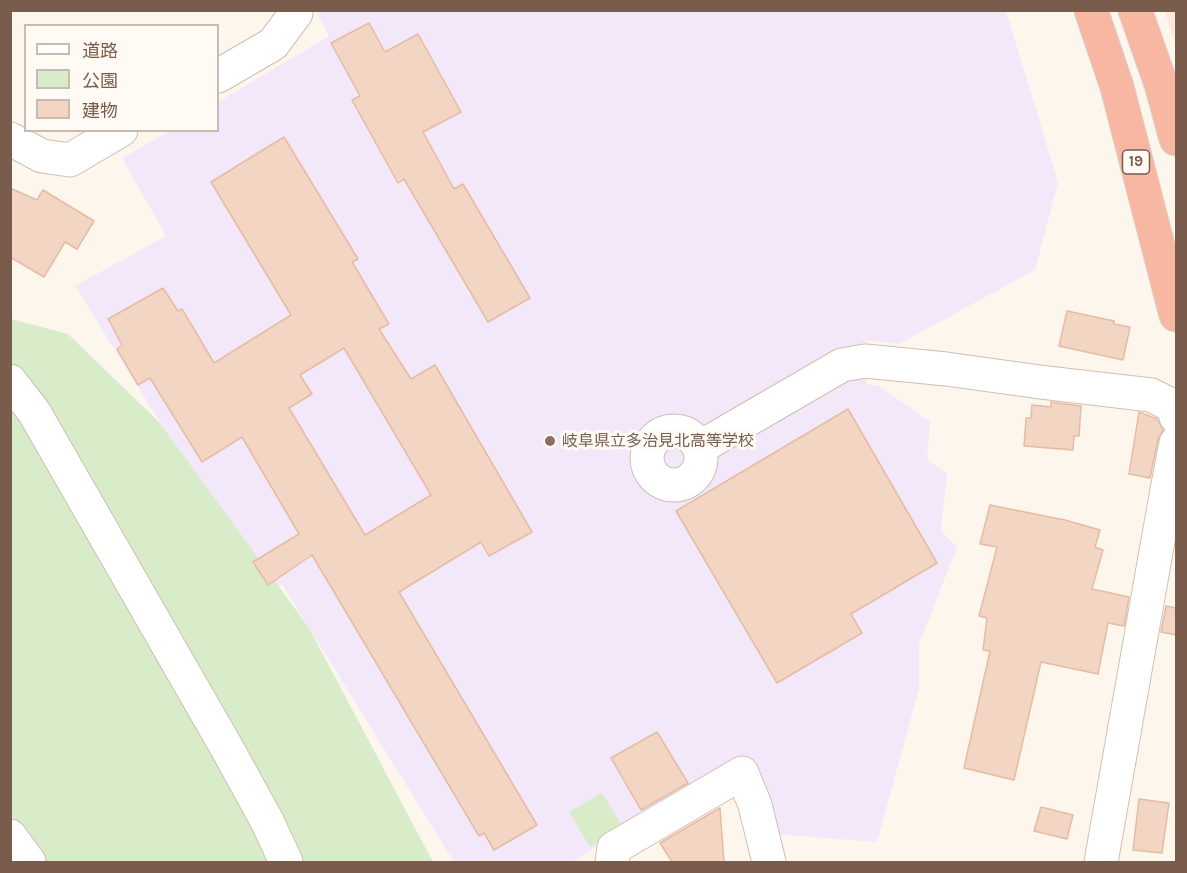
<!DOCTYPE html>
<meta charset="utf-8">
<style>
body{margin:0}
#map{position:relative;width:1187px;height:873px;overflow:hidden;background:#fdf6ec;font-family:Karla,"Noto Sans JP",sans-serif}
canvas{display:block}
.frame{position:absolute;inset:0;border:12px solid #7a5c4d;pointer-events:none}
.legend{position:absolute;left:24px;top:24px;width:195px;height:108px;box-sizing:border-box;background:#fffaf3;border:2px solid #cabbb1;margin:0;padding:8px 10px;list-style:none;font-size:18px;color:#7a5c4d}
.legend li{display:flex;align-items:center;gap:12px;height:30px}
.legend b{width:30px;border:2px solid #cabbb1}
</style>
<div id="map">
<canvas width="1187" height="873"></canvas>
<div class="frame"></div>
<ul class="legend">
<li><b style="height:8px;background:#fff"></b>道路</li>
<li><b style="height:16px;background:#d8ecc9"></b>公園</li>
<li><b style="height:16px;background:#f3d5c3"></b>建物</li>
</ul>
</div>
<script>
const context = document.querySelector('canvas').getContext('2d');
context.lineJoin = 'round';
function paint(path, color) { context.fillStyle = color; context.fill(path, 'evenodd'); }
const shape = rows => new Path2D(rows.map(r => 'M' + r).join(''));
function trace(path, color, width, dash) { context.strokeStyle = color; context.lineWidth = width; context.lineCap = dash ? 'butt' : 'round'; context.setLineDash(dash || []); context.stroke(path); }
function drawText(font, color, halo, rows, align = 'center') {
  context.font = font + ' Karla,"Noto Sans JP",sans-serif'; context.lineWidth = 6; context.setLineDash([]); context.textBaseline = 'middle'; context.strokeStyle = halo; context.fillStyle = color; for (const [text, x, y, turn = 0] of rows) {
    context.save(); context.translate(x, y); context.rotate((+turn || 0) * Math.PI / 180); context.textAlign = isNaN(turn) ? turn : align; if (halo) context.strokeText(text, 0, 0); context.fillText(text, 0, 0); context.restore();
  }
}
const commercial = shape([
 [1165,11,1176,11,1176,47]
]);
const education = shape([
 [316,11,1006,11,1058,182,1035,270,899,344,866,340,866,384,879,386,930,422,927,459,947,474,941,531,957,547,919,644,919,689,877,842,774,834,747,764,600,844,573,862,454,862,282,584,268,595,75,286,166,236,122,158,170,131,218,130,218,102,329,36]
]);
const green = shape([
 [11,319,68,334,159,422,309,628,433,862,11,862],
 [602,793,623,827,590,847,569,812]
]);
const building = shape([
 [369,23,385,52,418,34,461,112,423,132,454,189,463,184,530,298,488,322,404,179,398,183,352,100,360,96,331,43,369,23],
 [284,137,358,259,352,262,389,324,379,329,411,379,435,365,532,532,489,556,481,542,399,592,537,825,494,850,484,833,479,836,312,555,268,585,253,562,299,534,242,437,202,462,150,378,138,385,117,349,122,345,108,319,163,288,178,311,182,309,214,363,291,315,211,182,284,137],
 [344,348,431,495,365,535,289,408,312,394,300,375,344,348],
 [10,188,37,200,43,190,94,221,77,249,65,242,44,277,10,257,10,188],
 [1067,311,1114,321,1114,324,1130,327,1123,360,1059,346,1067,311],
 [1051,402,1081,406,1079,436,1074,436,1073,450,1024,446,1026,418,1031,418,1032,405,1051,407,1051,402],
 [848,409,937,563,851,614,862,633,777,683,676,511,848,409],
 [1139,412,1157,419,1163,430,1158,439,1150,478,1129,474,1139,412],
 [990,505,1065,520,1100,530,1095,547,1103,550,1092,589,1129,597,1124,626,1108,623,1098,674,1041,662,1014,780,964,768,990,651,983,650,987,618,979,616,997,547,980,544,990,505],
 [1166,606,1176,608,1176,635,1161,632,1166,606],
 [657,732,688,783,641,810,611,758,657,732],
 [1139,799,1169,803,1162,853,1133,850,1139,799],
 [1041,807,1073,815,1067,839,1034,831,1041,807],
 [720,808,724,862,672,862,660,843,720,808]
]);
const minor = shape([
 [218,76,273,44,296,13,295,10],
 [10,139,42,156,70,160,121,130],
 [10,381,34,412,228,750,267,821,286,862],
 '647 458a27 27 0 1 1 54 0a27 27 0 1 1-54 0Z',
 [699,448,842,365,865,361,946,369,1040,382,1151,395,1175,407,1176,417],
 [1167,490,1176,443],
 [10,836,29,862],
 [612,862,614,848,742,773,755,805,769,862],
 [1101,862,1167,490,1176,487]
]);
const highway = shape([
 [1091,10,1117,87,1176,315],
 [1135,10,1161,84,1176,139]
]);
const markers = [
 [550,441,6,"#8d6e63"]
];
const shields = [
 [1136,162,27]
];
const shieldNames = [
 ["19",1136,162]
];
const educationNames = [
 ["岐阜県立多治見北高等学校",562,441]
];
paint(commercial, '#fde8e0');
paint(education, '#f3e8fa');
paint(green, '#d8ecc9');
paint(building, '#f3d5c3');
trace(building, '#e6bba3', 1.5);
trace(minor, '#d1beb0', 35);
trace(highway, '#dad1cd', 35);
trace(minor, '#fff', 33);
trace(highway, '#f7b7a3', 33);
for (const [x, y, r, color] of markers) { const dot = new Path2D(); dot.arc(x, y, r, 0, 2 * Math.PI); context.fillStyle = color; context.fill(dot); trace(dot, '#fffaf3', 2); }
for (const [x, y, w] of shields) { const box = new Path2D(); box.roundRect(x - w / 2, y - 12, w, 24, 4.5); context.fillStyle = '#fffaf3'; context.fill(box); trace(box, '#7a5c4d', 1.5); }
drawText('bold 15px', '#7a5c4d', null, shieldNames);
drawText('16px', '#785e54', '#fffaf3', educationNames, 'left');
</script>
